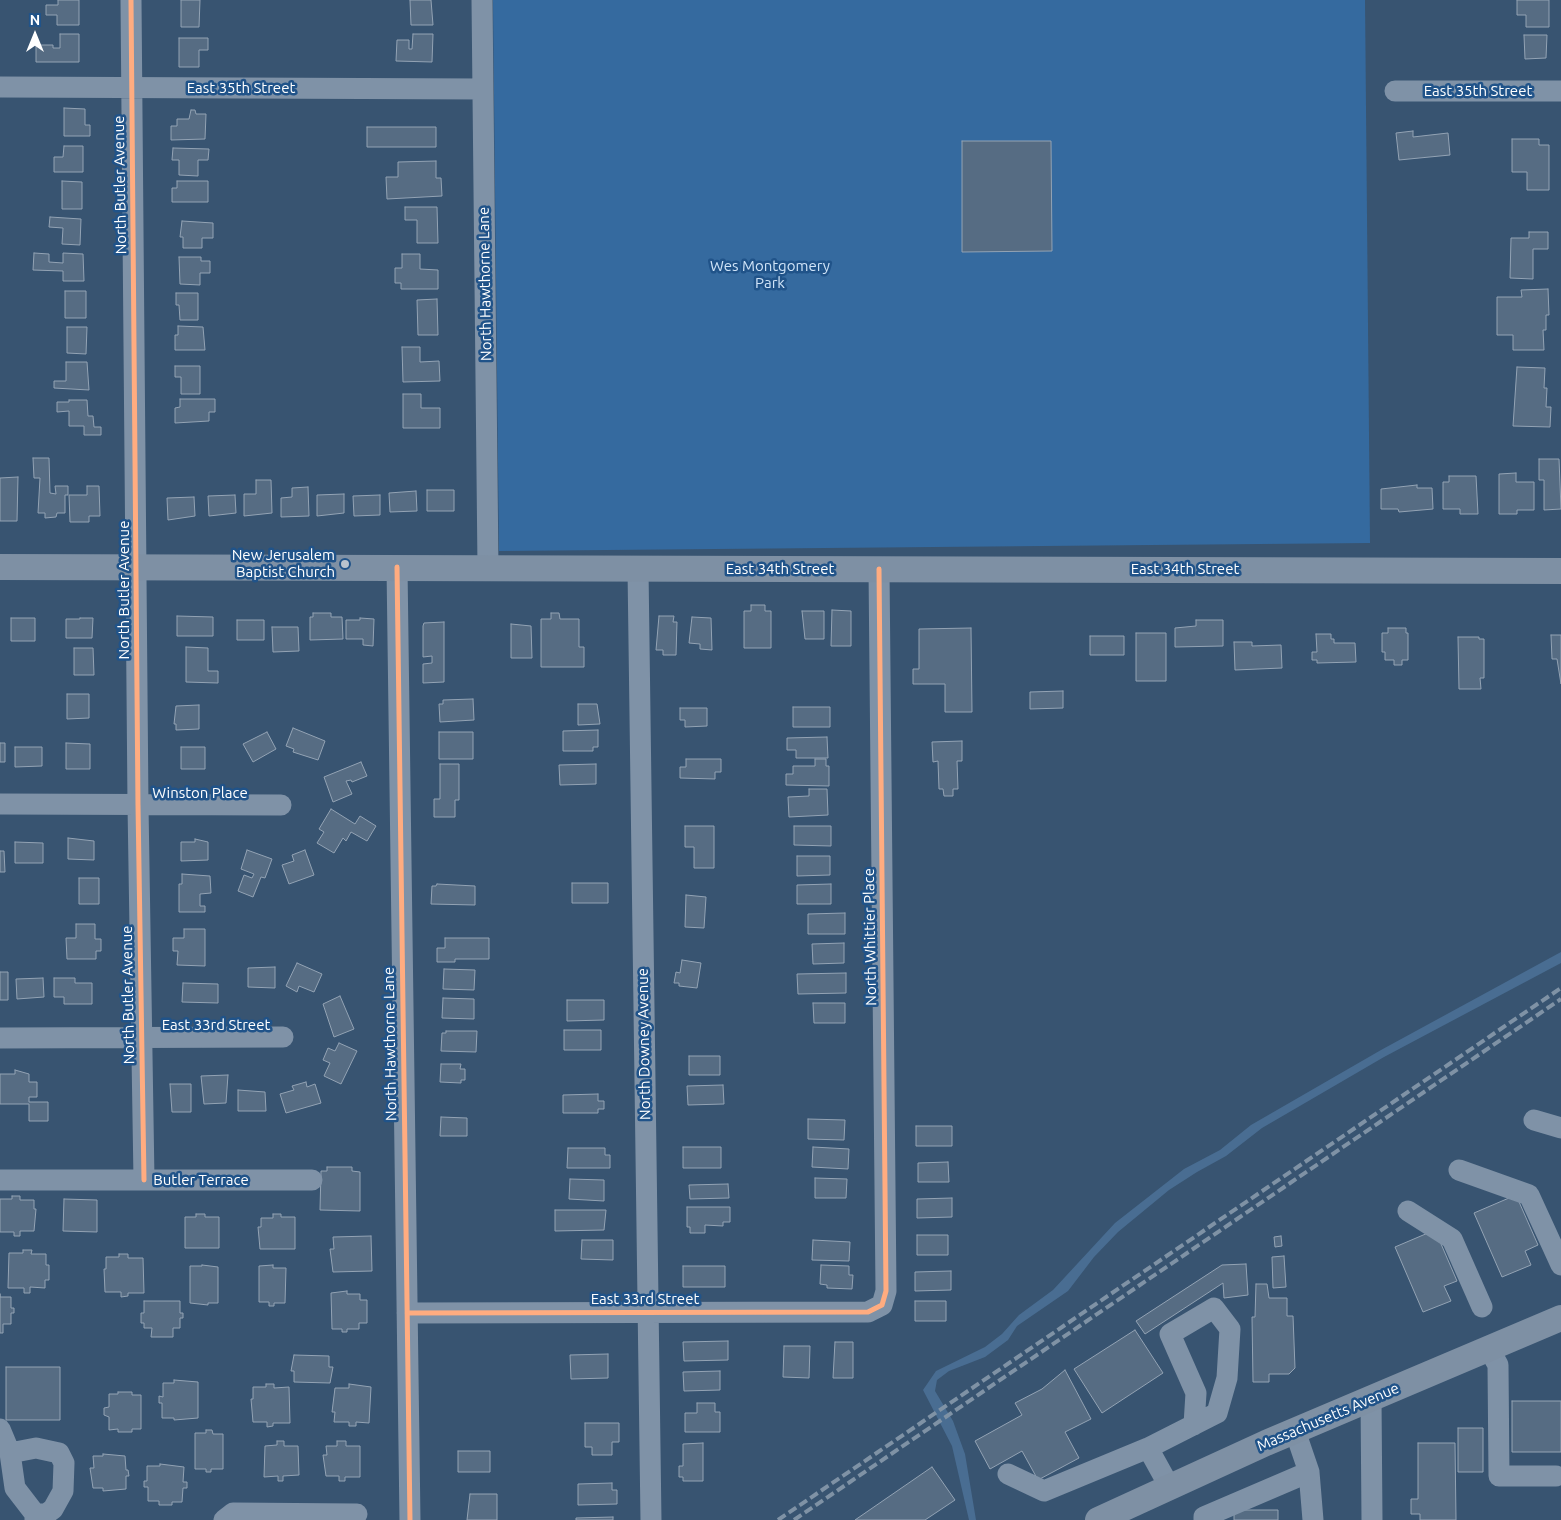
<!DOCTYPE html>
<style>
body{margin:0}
#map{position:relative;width:1561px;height:1520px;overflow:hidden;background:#385471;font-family:Ubuntu,sans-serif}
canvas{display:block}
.north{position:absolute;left:10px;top:10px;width:50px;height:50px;-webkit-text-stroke:4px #205389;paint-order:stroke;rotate:0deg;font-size:14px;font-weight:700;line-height:20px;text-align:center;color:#fff}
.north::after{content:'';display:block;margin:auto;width:18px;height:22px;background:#fff;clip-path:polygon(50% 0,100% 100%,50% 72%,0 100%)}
</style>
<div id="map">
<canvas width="1561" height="1520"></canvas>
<div class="north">N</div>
</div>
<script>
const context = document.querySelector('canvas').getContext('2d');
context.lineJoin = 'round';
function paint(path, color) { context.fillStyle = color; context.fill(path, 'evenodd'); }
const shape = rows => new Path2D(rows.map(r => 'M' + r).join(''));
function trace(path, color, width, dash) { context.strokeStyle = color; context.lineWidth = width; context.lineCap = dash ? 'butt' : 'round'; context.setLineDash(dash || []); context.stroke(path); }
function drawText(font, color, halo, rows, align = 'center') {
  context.font = font + ' Ubuntu,sans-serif'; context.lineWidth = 5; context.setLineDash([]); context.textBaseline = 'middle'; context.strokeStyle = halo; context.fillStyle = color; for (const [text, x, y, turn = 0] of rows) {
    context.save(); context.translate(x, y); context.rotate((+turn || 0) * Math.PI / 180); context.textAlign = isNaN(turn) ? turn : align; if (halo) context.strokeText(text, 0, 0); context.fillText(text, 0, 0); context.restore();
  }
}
const green = shape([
 [493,0,1365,0,1370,543,499,551]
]);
const water = shape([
 [1561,952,1561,963,1384,1057,1262,1128,1226,1156,1197,1172,1169,1190,1118,1232,1094,1257,1068,1291,1017,1326,1008,1340,985,1357,949,1371,937,1380,935,1391,953,1421,965,1454,976,1520,969,1520,952,1446,923,1390,936,1371,985,1347,1002,1334,1019,1315,1053,1290,1115,1223,1184,1169,1220,1150,1251,1125,1381,1050]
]);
const building = shape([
 [58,0,79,0,79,25,57,25,57,15,46,15,46,5,58,5,58,0],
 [181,0,200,0,199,27,181,27,181,0],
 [410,0,431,0,433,25,411,25,410,0],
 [1517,0,1549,0,1549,27,1526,27,1526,15,1517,15,1517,0],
 [60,34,79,34,79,62,36,62,36,45,53,45,53,48,60,48,60,34],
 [413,34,433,34,432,62,396,61,397,40,409,40,409,49,412,49,413,34],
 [1524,35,1547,35,1546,58,1525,59,1524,35],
 [179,38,208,38,208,50,199,50,199,67,179,67,179,38],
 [64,108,85,109,85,125,90,125,90,136,64,136,64,108],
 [191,110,195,110,196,114,206,114,205,139,171,140,171,126,177,126,177,119,189,119,191,110],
 [367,127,436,127,436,147,367,147,367,127],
 [1413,131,1413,137,1448,133,1450,155,1399,160,1396,133,1413,131],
 [1512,139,1539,139,1539,145,1549,145,1549,190,1527,190,1527,172,1512,172,1512,139],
 [962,141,1051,141,1052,251,962,252,962,141],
 [64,146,83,146,83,172,54,172,54,157,63,157,64,146],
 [173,148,209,149,208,160,198,160,198,176,179,175,179,160,172,160,173,148],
 [436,161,436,178,441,178,442,196,387,199,386,177,398,177,398,162,436,161],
 [62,181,82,182,82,209,62,209,62,181],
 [177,181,208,181,208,202,172,202,172,188,177,188,177,181],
 [405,207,437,207,438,243,417,243,417,220,405,220,405,207],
 [50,217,81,219,80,245,62,244,63,228,49,227,50,217],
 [182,221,213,223,213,238,202,238,202,248,183,248,183,237,180,237,182,221],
 [1529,232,1548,232,1548,249,1533,249,1533,279,1510,278,1511,238,1529,238,1529,232],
 [34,253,49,254,49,262,63,263,63,253,83,254,84,281,63,281,63,271,33,270,34,253],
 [402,254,420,254,420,269,438,270,438,289,401,289,401,283,395,283,395,268,402,268,402,254],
 [179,257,201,257,201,261,210,261,210,273,200,273,200,285,180,284,179,257],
 [1548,289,1549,315,1546,315,1546,330,1543,330,1544,350,1513,350,1513,335,1497,335,1497,297,1522,297,1521,290,1548,289],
 [65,291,86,291,86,318,65,318,65,291],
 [176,293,198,293,198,320,180,320,179,305,176,305,176,293],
 [437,299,438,335,418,335,417,300,437,299],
 [178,326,203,327,205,350,175,350,175,335,178,335,178,326],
 [67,327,87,327,86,354,67,353,67,327],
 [402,347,420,347,420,362,439,361,440,381,403,382,402,347],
 [66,362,87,362,89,390,54,388,54,381,66,381,66,362],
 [175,366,200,366,200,394,181,394,181,377,175,377,175,366],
 [1517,367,1545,368,1544,388,1547,388,1546,407,1551,407,1550,427,1513,426,1517,367],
 [403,394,421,394,421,408,440,408,440,428,403,428,403,394],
 [180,399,215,399,215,412,209,412,209,421,175,423,175,408,180,407,180,399],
 [69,400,87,400,88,416,93,416,94,427,101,427,101,435,84,435,84,426,69,426,69,411,57,412,57,402,69,402,69,400],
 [33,458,49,458,50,493,56,494,55,486,68,486,68,495,65,495,65,513,57,513,56,517,45,518,45,513,38,513,40,478,34,478,33,458],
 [1539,459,1559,459,1561,509,1544,510,1544,480,1539,480,1539,459],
 [1516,473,1516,482,1534,482,1534,510,1517,510,1517,514,1499,514,1499,474,1516,473],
 [1449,476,1476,476,1478,514,1460,514,1460,509,1443,509,1443,482,1449,482,1449,476],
 [18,477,17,521,0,521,0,478,18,477],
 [256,480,271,480,272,513,244,516,244,494,256,494,256,480],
 [1417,485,1417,488,1432,488,1433,509,1399,512,1398,509,1381,509,1381,489,1417,485],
 [87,486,99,486,100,516,89,516,89,522,70,522,69,495,87,495,87,486],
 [308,487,309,516,281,517,281,498,292,497,292,488,308,487],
 [427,490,454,490,454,511,427,511,427,490],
 [416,491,417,511,390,512,389,493,416,491],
 [344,494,344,513,317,516,317,495,344,494],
 [235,495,236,513,209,516,208,496,235,495],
 [380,495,380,515,354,516,353,496,380,495],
 [194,497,195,516,168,520,167,498,194,497],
 [751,605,765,605,765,611,771,611,771,648,744,648,744,611,751,611,751,605],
 [832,610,851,611,851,646,831,646,832,610],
 [802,611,824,611,824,639,805,639,802,611],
 [313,613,331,613,331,617,342,617,343,639,310,640,310,617,313,617,313,613],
 [551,613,559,613,560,619,579,619,579,647,584,647,584,667,541,667,541,619,551,619,551,613],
 [177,616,213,617,213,636,177,636,177,616],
 [659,616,674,616,673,622,677,622,676,655,663,655,663,650,656,650,659,616],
 [692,617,711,618,712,650,700,649,700,644,689,643,692,617],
 [11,618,35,618,35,641,11,641,11,618],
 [80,618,93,618,92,638,66,638,66,619,80,619,80,618],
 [360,618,374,619,373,646,363,645,363,639,346,639,346,620,360,620,360,618],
 [237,620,264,620,264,640,237,640,237,620],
 [1196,620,1223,620,1223,646,1175,647,1175,628,1196,626,1196,620],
 [444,622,444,682,423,683,423,664,432,663,432,656,423,657,423,626,424,623,444,622],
 [511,624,531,626,532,658,511,658,511,624],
 [272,627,298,627,299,651,273,652,272,627],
 [971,628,972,712,945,712,945,684,913,684,913,669,919,669,919,629,971,628],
 [1388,628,1406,628,1406,633,1408,633,1408,660,1402,660,1402,665,1394,665,1394,660,1385,660,1385,652,1382,652,1382,633,1388,633,1388,628],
 [1136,633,1166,633,1166,681,1136,681,1136,633],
 [1316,634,1331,634,1331,639,1334,639,1334,643,1355,643,1356,662,1317,663,1317,660,1312,660,1312,652,1317,652,1316,634],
 [1551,635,1561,635,1561,684,1557,659,1552,659,1551,635],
 [1090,636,1124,636,1124,655,1090,655,1090,636],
 [1458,637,1479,637,1479,639,1484,639,1484,678,1480,678,1481,689,1459,689,1458,637],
 [1234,642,1252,642,1252,646,1281,645,1282,668,1235,670,1234,642],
 [186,647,208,648,208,671,218,671,218,683,186,682,186,647],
 [74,648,93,648,94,675,74,675,74,648],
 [1063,691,1063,708,1030,709,1030,692,1063,691],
 [67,694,89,694,89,718,67,719,67,694],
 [473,699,474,720,440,722,439,704,443,704,443,700,473,699],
 [578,704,597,704,600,724,578,725,578,704],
 [199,705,199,729,176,730,176,724,174,724,176,706,199,705],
 [793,707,830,707,830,727,793,727,793,707],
 [680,708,707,708,707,726,685,727,685,720,680,720,680,708],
 [293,728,325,741,318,760,293,752,294,749,286,746,293,728],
 [598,730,598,747,593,747,593,751,563,751,563,731,598,730],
 [267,732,276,749,253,762,243,744,267,732],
 [439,732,473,732,473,759,439,759,439,732],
 [827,737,828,758,796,758,796,750,787,750,787,738,827,737],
 [962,741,962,761,957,761,958,789,953,789,953,796,944,796,943,789,939,789,938,761,933,762,932,742,962,741],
 [0,743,5,743,5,762,0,762,0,743],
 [66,743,90,744,90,769,66,769,66,743],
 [15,747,42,747,42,766,15,767,15,747],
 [181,747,205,747,205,769,181,769,181,747],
 [686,759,721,759,721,772,715,772,715,779,680,778,680,767,686,767,686,759],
 [815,759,826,759,826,766,829,766,829,786,786,785,786,774,793,774,793,766,815,766,815,759],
 [361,762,367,776,352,782,351,780,346,781,352,794,333,802,324,777,361,762],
 [440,764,459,764,459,800,455,800,455,817,434,817,434,799,440,799,440,764],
 [596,764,596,784,560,785,559,765,596,764],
 [809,789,827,789,828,815,789,817,788,797,809,796,809,789],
 [331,809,355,824,360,816,376,826,367,841,351,832,346,841,343,838,334,853,317,843,324,832,319,829,331,809],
 [685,826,714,826,714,868,694,868,694,847,685,847,685,826],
 [794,826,831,826,831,846,794,845,794,826],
 [68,838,94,841,94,860,68,859,68,838],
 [195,839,208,842,208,860,181,861,181,842,195,842,195,839],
 [15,842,43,843,43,863,15,863,15,842],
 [247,850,272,859,265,878,261,877,253,897,238,891,244,875,252,878,254,874,241,869,247,850],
 [305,850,314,875,289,884,282,865,294,861,292,855,305,850],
 [0,851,4,851,5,872,0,872,0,851],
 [797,856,830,856,830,875,797,876,797,856],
 [182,874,210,876,211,893,200,894,200,906,205,906,205,912,179,912,179,884,182,884,182,874],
 [79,878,99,878,99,904,79,904,79,878],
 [572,883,608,883,608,903,572,903,572,883],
 [437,884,475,886,475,905,431,904,432,886,436,886,437,884],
 [831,884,831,904,797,904,797,885,831,884],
 [686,895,706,897,704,928,685,927,686,895],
 [845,913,845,934,808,934,808,914,845,913],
 [76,924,95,924,95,939,101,939,101,951,96,951,96,959,67,959,66,938,76,938,76,924],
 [184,929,205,929,205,966,177,965,178,951,173,951,173,938,184,938,184,929],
 [445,938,489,938,489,959,455,959,455,962,437,962,437,948,445,948,445,938],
 [844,943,844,963,813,964,812,944,844,943],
 [682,960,701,963,697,988,679,986,679,983,674,983,676,972,680,973,682,960],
 [297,963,322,974,314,992,299,986,297,992,286,986,297,963],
 [275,967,275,988,248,987,248,968,275,967],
 [444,969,475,970,474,990,443,989,444,969],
 [0,972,8,972,8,1000,0,1000,0,972],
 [846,973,846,993,798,994,797,974,846,973],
 [43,978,44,997,17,999,16,979,43,978],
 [54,978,75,978,75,983,92,983,92,1004,64,1004,64,997,54,997,54,978],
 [183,983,218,984,218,1003,182,1002,183,983],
 [340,996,354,1029,334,1037,323,1004,340,996],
 [443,998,474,999,474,1019,442,1018,443,998],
 [567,1000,604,1000,604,1020,567,1021,567,1000],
 [813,1003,845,1003,845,1023,814,1023,813,1003],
 [564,1030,601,1030,601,1050,564,1050,564,1030],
 [446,1031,477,1031,476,1052,441,1051,442,1033,446,1033,446,1031],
 [339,1043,357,1051,341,1084,324,1076,330,1063,323,1060,328,1048,335,1051,339,1043],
 [689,1056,720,1056,720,1075,689,1075,689,1056],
 [441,1064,461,1064,460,1069,465,1069,465,1080,461,1080,461,1083,440,1082,441,1064],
 [15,1070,29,1074,29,1082,37,1082,37,1097,29,1097,29,1102,48,1102,48,1121,29,1121,29,1104,0,1104,0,1074,15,1074,15,1070],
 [228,1075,226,1103,204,1104,201,1076,228,1075],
 [306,1082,307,1087,315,1084,321,1103,286,1113,280,1094,294,1090,292,1086,306,1082],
 [170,1084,191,1084,191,1112,172,1112,170,1084],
 [723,1085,724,1104,688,1105,687,1086,723,1085],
 [238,1090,265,1092,266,1111,238,1111,238,1090],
 [598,1094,598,1101,604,1101,604,1109,598,1109,598,1113,563,1113,563,1095,598,1094],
 [441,1117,467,1118,467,1136,440,1136,441,1117],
 [808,1119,845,1120,844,1140,808,1139,808,1119],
 [916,1126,952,1126,952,1146,916,1146,916,1126],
 [683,1147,721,1147,721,1168,683,1168,683,1147],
 [813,1147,849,1149,848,1169,812,1167,813,1147],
 [568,1148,605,1148,605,1155,610,1155,610,1168,567,1168,568,1148],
 [948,1162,949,1182,918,1182,918,1163,948,1162],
 [327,1167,352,1167,352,1171,360,1172,360,1211,320,1210,321,1171,327,1171,327,1167],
 [815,1178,847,1179,846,1198,815,1198,815,1178],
 [570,1179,604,1180,604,1201,569,1199,570,1179],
 [728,1184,729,1198,690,1199,689,1185,728,1184],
 [1516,1195,1538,1245,1525,1251,1531,1265,1502,1277,1474,1213,1516,1195],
 [12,1196,20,1196,20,1200,34,1200,34,1209,36,1209,34,1231,20,1231,20,1236,14,1236,14,1232,0,1232,0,1199,12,1199,12,1196],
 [952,1198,952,1217,917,1218,917,1199,952,1198],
 [64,1199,97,1200,97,1232,63,1231,64,1199],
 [687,1207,730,1207,730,1222,723,1222,723,1226,705,1225,705,1233,690,1233,690,1227,687,1227,687,1207],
 [555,1210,606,1210,604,1230,555,1231,555,1210],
 [196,1214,205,1214,205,1217,219,1217,219,1248,185,1248,185,1217,196,1217,196,1214],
 [273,1214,281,1214,281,1217,295,1217,295,1249,260,1249,258,1227,261,1227,261,1218,273,1218,273,1214],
 [1435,1230,1457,1281,1444,1286,1451,1301,1423,1312,1395,1247,1435,1230],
 [917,1235,948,1235,948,1255,917,1255,917,1235],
 [371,1236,372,1271,333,1272,330,1249,334,1249,333,1237,371,1236],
 [1281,1236,1282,1246,1275,1247,1274,1237,1281,1236],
 [582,1240,613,1240,613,1260,581,1259,582,1240],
 [813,1240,850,1242,849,1261,812,1260,813,1240],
 [23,1250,32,1250,31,1254,46,1254,46,1265,49,1265,49,1280,45,1280,45,1288,30,1287,30,1293,24,1293,24,1288,8,1288,9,1253,23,1253,23,1250],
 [119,1254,128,1254,128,1258,143,1258,144,1293,128,1293,128,1296,121,1297,121,1292,105,1292,104,1269,106,1269,106,1257,119,1257,119,1254],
 [1284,1256,1286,1287,1273,1288,1272,1257,1284,1256],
 [1246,1264,1248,1295,1224,1298,1223,1283,1145,1334,1136,1321,1222,1265,1246,1264],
 [202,1265,218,1267,218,1303,208,1303,208,1305,190,1303,190,1266,202,1266,202,1265],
 [273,1265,273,1268,286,1268,285,1303,274,1303,274,1306,269,1306,269,1302,259,1302,259,1266,273,1265],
 [821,1265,849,1266,849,1275,853,1275,852,1289,827,1288,827,1285,820,1284,821,1265],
 [683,1266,725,1266,725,1287,683,1287,683,1266],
 [951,1271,951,1290,915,1291,915,1272,951,1271],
 [1256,1284,1267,1284,1269,1298,1287,1298,1287,1316,1293,1316,1295,1368,1289,1374,1269,1374,1269,1382,1253,1382,1252,1317,1255,1317,1256,1284],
 [347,1291,347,1294,360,1294,360,1300,367,1300,367,1323,359,1323,359,1329,347,1329,347,1332,342,1332,342,1329,332,1329,331,1293,347,1291],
 [0,1294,0,1297,11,1297,11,1308,14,1308,14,1313,11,1313,11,1324,3,1324,3,1333,0,1333,0,1294],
 [144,1301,180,1301,180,1313,183,1313,183,1318,180,1318,180,1328,173,1328,173,1337,151,1337,152,1328,144,1328,144,1323,141,1323,141,1313,144,1313,144,1301],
 [915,1301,946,1301,946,1321,915,1321,915,1301],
 [1135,1330,1163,1373,1102,1413,1074,1369,1135,1330],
 [728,1341,728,1360,684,1361,683,1342,728,1341],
 [835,1342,853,1342,853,1378,833,1378,835,1342],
 [784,1346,810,1346,809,1378,783,1377,784,1346],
 [608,1354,608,1378,571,1379,570,1355,608,1354],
 [294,1355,329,1356,329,1367,333,1367,330,1383,294,1382,294,1371,291,1371,294,1355],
 [6,1367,60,1367,60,1420,6,1420,6,1367],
 [1065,1370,1091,1419,1065,1432,1079,1458,1038,1480,1022,1451,990,1469,975,1441,1022,1415,1015,1403,1042,1389,1065,1370],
 [720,1371,720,1390,684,1391,683,1372,720,1371],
 [174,1380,198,1382,198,1418,174,1420,174,1418,162,1418,162,1403,159,1403,159,1396,163,1397,163,1383,174,1383,174,1380],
 [266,1384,274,1384,274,1388,289,1387,290,1423,273,1423,273,1426,267,1427,267,1422,253,1422,251,1399,253,1399,253,1387,266,1387,266,1384],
 [349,1384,371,1387,369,1423,356,1422,356,1426,349,1426,349,1422,334,1422,335,1412,332,1412,335,1388,349,1388,349,1384],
 [118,1392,132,1392,132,1395,141,1395,141,1429,132,1429,132,1432,118,1432,118,1429,109,1430,109,1417,104,1415,104,1408,109,1407,109,1394,118,1394,118,1392],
 [1512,1401,1561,1401,1561,1452,1512,1452,1512,1401],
 [697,1403,715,1403,715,1412,720,1412,720,1432,685,1432,685,1413,697,1413,697,1403],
 [585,1423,619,1423,619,1442,612,1442,612,1455,592,1455,592,1447,585,1447,585,1423],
 [1458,1428,1483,1428,1483,1472,1458,1472,1458,1428],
 [206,1430,212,1430,213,1434,223,1434,223,1469,211,1469,211,1472,206,1472,206,1469,195,1469,195,1433,206,1433,206,1430],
 [277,1441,284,1441,284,1446,298,1446,299,1475,283,1476,283,1481,278,1481,278,1476,264,1477,265,1446,277,1445,277,1441],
 [337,1441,346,1441,346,1446,360,1446,360,1477,345,1477,345,1481,339,1481,339,1476,326,1476,323,1455,327,1455,326,1446,337,1446,337,1441],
 [703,1443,703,1481,683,1481,683,1477,679,1477,679,1466,683,1466,683,1444,703,1443],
 [1418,1443,1455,1443,1456,1520,1420,1520,1420,1514,1411,1514,1411,1499,1418,1499,1418,1443],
 [458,1451,490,1451,490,1472,458,1472,458,1451],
 [103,1454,125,1456,126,1470,128,1470,129,1476,126,1476,126,1489,103,1491,103,1488,93,1488,90,1468,94,1468,93,1456,103,1456,103,1454],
 [160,1464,184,1467,183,1482,187,1482,187,1488,183,1488,182,1502,172,1502,172,1505,159,1505,159,1501,148,1501,148,1487,144,1487,144,1481,147,1481,147,1466,160,1466,160,1464],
 [932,1467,955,1500,925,1520,855,1520,932,1467],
 [612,1483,612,1490,617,1490,617,1504,578,1505,578,1484,612,1483],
 [470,1494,497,1494,497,1520,467,1520,470,1494],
 [1234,1510,1278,1510,1278,1520,1234,1520,1234,1510],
 [613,1517,613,1520,576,1520,576,1518,613,1517]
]);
const minor = shape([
 [131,0,138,805,144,1180],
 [482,0,488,568],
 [0,87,483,89],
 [1395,91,1561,91],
 [397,567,410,1520],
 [638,569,651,1520],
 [0,804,281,805],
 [0,1038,283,1037],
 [1534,1120,1561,1128],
 [1459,1170,1529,1195,1561,1265],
 [0,1180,312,1180],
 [1408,1211,1452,1239,1482,1307],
 [407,1313,868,1312,882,1305,886,1291,879,569],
 [1489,1349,1498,1365,1499,1476,1556,1476],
 [1371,1398,1372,1520],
 [0,1429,10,1453,15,1488,35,1514,35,1520],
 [1295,1431,1309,1472,1313,1520],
 [1148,1448,1217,1413,1227,1378,1230,1329,1214,1308,1170,1334,1196,1393,1194,1425],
 [10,1453,36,1448,59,1453,64,1463,63,1491,53,1509,46,1514,35,1514],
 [1008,1474,1044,1491,1148,1448,1169,1486],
 [224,1520,233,1513,357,1514],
 [1204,1520,1204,1517,1309,1472]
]);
const major = shape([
 [0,567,1561,571],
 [1098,1520,1266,1443,1561,1318]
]);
const rail = shape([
 [778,1520,1561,988],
 [794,1520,1561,999]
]);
const cycleway = shape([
 [131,0,138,805,144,1180],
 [397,567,410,1520],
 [407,1313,868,1312,882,1305,886,1291,879,569]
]);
const markers = [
 [345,564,5,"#b9c3cd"]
];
const streetNames = [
 ["East 35th Street",241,88],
 ["East 35th Street",1478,91],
 ["North Butler Avenue",120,185,-91],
 ["North Hawthorne Lane",485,284,-91],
 ["East 34th Street",780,569],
 ["East 34th Street",1185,569],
 ["North Butler Avenue",124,590,-90],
 ["Winston Place",200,793],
 ["North Whittier Place",870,937,-91],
 ["North Butler Avenue",128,995,-91],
 ["East 33rd Street",216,1025],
 ["North Hawthorne Lane",390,1044,-91],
 ["North Downey Avenue",644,1044,-91],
 ["Butler Terrace",201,1180],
 ["East 33rd Street",645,1299],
 ["Massachusetts Avenue",1328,1417,-23]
];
const parkNames = [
 ["Wes Montgomery",770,266],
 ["Park",770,283]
];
const poiNames = [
 ["New Jerusalem",335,555],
 ["Baptist Church",335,572]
];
paint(green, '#356a9f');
paint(water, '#496d92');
paint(building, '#566c83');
trace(building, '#93a3b4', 1);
trace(minor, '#7f92a7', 21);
trace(major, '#7e90a4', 26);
trace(rail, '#7f92a5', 4, [9, 4]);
trace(cycleway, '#ffac80', 5);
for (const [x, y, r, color] of markers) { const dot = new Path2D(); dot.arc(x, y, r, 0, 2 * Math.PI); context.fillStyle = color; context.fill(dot); trace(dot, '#205389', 2); }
drawText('15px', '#fff', '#205389', streetNames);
drawText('15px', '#d0e4f8', '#205389', parkNames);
drawText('15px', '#fff', '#205389', poiNames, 'right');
</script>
